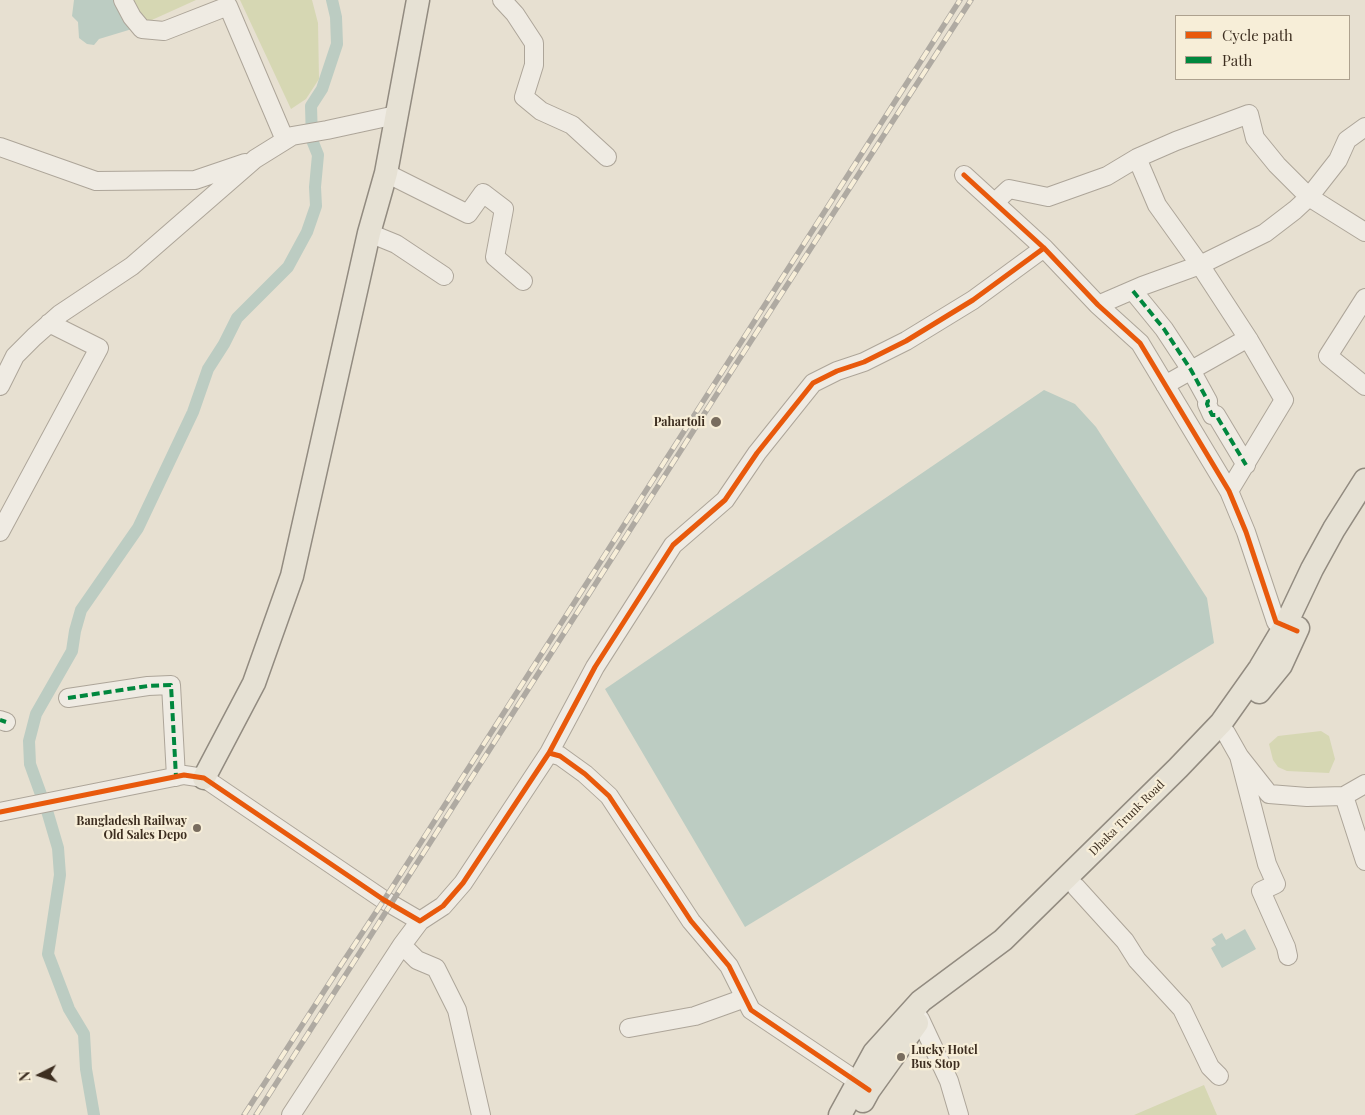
<!DOCTYPE html>
<style>
body{margin:0}
#map{position:relative;width:1365px;height:1115px;overflow:hidden;background:#e7e0d1;font-family:"Playfair Display",serif}
canvas{display:block}
.legend{position:absolute;left:1175px;top:15px;width:175px;height:65px;box-sizing:border-box;background:#f7eed8;border:1px solid #ada18e;margin:0;padding:6px 9px;list-style:none;font-size:15px;color:#3d2e20}
.legend li{display:flex;align-items:center;gap:10px;height:25px}
.legend b{width:25px;border:1px solid #ada18e}
.north{position:absolute;left:15px;top:1050px;width:50px;height:50px;-webkit-text-stroke:4px #f7eed8;paint-order:stroke;rotate:265deg;font-size:14px;font-weight:700;line-height:20px;text-align:center;color:#3d2e20}
.north::after{content:'';display:block;margin:auto;width:18px;height:22px;background:#3d2e20;clip-path:polygon(50% 0,100% 100%,50% 72%,0 100%)}
</style>
<div id="map">
<canvas width="1365" height="1115"></canvas>
<ul class="legend">
<li><b style="height:6px;background:#e8590c"></b>Cycle path</li>
<li><b style="height:6px;background:#00873e"></b>Path</li>
</ul>
<div class="north">N</div>
</div>
<script>
const context = document.querySelector('canvas').getContext('2d');
context.lineJoin = 'round';
function paint(path, color) { context.fillStyle = color; context.fill(path, 'evenodd'); }
const shape = rows => new Path2D(rows.map(r => 'M' + r).join(''));
function trace(path, color, width, dash) { context.strokeStyle = color; context.lineWidth = width; context.lineCap = dash ? 'butt' : 'round'; context.setLineDash(dash || []); context.stroke(path); }
function drawText(font, color, halo, rows, align = 'center') {
  context.font = font + ' "Playfair Display",serif'; context.lineWidth = 4.5; context.setLineDash([]); context.textBaseline = 'middle'; context.strokeStyle = halo; context.fillStyle = color; for (const [text, x, y, turn = 0] of rows) {
    context.save(); context.translate(x, y); context.rotate((+turn || 0) * Math.PI / 180); context.textAlign = isNaN(turn) ? turn : align; if (halo) context.strokeText(text, 0, 0); context.fillText(text, 0, 0); context.restore();
  }
}
const green = shape([
 [121,0,196,0,132,29],
 [240,0,312,0,318,23,319,79,306,99,291,109],
 [1321,731,1329,736,1335,759,1329,773,1287,771,1278,767,1273,760,1269,744,1278,736],
 [1204,1085,1217,1115,1134,1115]
]);
const water = shape([
 [74,0,113,0,132,29,99,39,94,45,87,44,79,38,78,22,72,16],
 [1044,390,1075,404,1096,427,1207,598,1214,643,745,927,605,689],
 [1245,929,1256,949,1222,968,1211,948,1216,945,1212,939,1222,933,1226,940]
]);
const canal = shape([
 [94,1115,86,1069,84,1034,69,1009,48,954,60,875,58,848,48,814,30,764,29,741,36,714,72,651,75,631,81,610,138,528,193,412,208,369,224,344,237,318,288,267,307,232,316,206,315,187,318,155,312,140,311,106,322,89,337,44,336,17,332,0]
]);
const minor = shape([
 [123,0,132,17,142,29,164,31,228,6,285,140],
 [502,0,515,14,534,43,534,65,524,97,541,111,572,125,607,157],
 [0,147,96,181,195,180,245,163],
 [1137,158,1157,205,1200,265,1249,340,1284,400,1229,491],
 [386,173,468,214,483,193,504,209,495,257,523,281],
 [964,175,1044,248,1098,305,1140,343,1229,491,1246,532,1276,622,1294,630],
 [995,202,1009,189,1048,197,1107,176,1137,158,1176,141,1249,114,1255,138,1277,165,1309,197,1365,232],
 [369,233,396,244,444,276],
 [1133,291,1164,329,1191,370,1208,401,1207,404,1212,415,1216,415,1246,465],
 [1365,298,1328,356,1365,386],
 [1098,305,1142,286,1200,265,1265,233,1295,210,1309,197,1338,160,1347,140,1365,127],
 [1165,385,1241,342,1249,340],
 [0,386,15,356,34,337,60,314,132,266,255,159,292,136,327,130,396,115],
 [0,532,99,348,49,323],
 [68,698,148,686,171,685,176,777],
 [0,720,6,722],
 [1226,733,1239,756,1269,794,1307,797,1344,796,1365,861],
 [549,753,595,667,673,545,725,500,757,453,813,383,837,371,864,362,906,341,973,300,1044,248],
 [1239,756,1267,864,1276,884,1261,891,1286,947,1288,956],
 [1344,796,1365,784],
 [0,812,184,775,204,778,384,900,420,921,443,906,463,883,549,753,560,756,585,774,609,796,691,921,729,966,751,1010,869,1089],
 [1076,887,1125,941,1137,960,1182,1009,1210,1067,1219,1076],
 [402,945,417,960,436,968,457,1010,481,1115],
 [920,1019,949,1081,959,1115],
 [629,1028,695,1016,745,998],
 [291,1115,402,945,420,921]
]);
const major = shape([
 [1259,692,1281,665,1298,628],
 [204,778,254,683,292,576,369,233,386,173,418,0],
 [863,1101,869,1090,917,1023],
 [840,1115,874,1053,921,1001,1003,940,1178,768,1221,723,1260,668,1285,626,1312,569,1334,529,1365,480]
]);
const rail = shape([
 [244,1115,341,965,384,900,960,0],
 [256,1115,731,372,971,0]
]);
const quiet = shape([
 [1133,291,1164,329,1191,370,1208,401,1207,404,1212,415,1216,415,1246,465],
 [68,698,148,686,171,685,176,777],
 [0,720,6,722]
]);
const cycleway = shape([
 [964,175,1044,248,1098,305,1140,343,1229,491,1246,532,1276,622,1297,631],
 [549,753,595,667,673,545,725,500,757,453,813,383,837,371,864,362,906,341,973,300,1044,248],
 [0,812,184,775,204,778,384,900,420,921,443,906,463,883,549,753,560,756,585,774,609,796,691,921,729,966,751,1010,869,1090]
]);
const markers = [
 [716,422,6,"#786c5e"],
 [197,828,5,"#786c5e"],
 [901,1057,5,"#786c5e"]
];
const poiNames = [
 ["Pahartoli",705,422],
 ["Bangladesh Railway",187,821],
 ["Old Sales Depo",187,835],
 ["Lucky Hotel",911,1050,"left"],
 ["Bus Stop",911,1064,"left"]
];
const streetNames = [
 ["Dhaka Trunk Road",1127,818,-45]
];
paint(green, '#d6d7b3');
paint(water, '#bcccc2');
trace(canal, '#bcccc2', 12);
trace(minor, '#ada599', 20);
trace(major, '#928b80', 25);
trace(minor, '#efebe3', 18);
trace(major, '#e6e1d4', 22);
trace(rail, '#afaaa2', 5.5);
trace(rail, '#f7eed8', 4, [11]);
trace(quiet, '#00873e', 4, [8, 4]);
trace(cycleway, '#e8590c', 5);
for (const [x, y, r, color] of markers) { const dot = new Path2D(); dot.arc(x, y, r, 0, 2 * Math.PI); context.fillStyle = color; context.fill(dot); trace(dot, '#f7eed8', 2); }
drawText('bold 12px', '#3d2e20', '#f7eed8', poiNames, 'right');
drawText('12px', '#3d2e20', '#f7eed8', streetNames);
</script>
